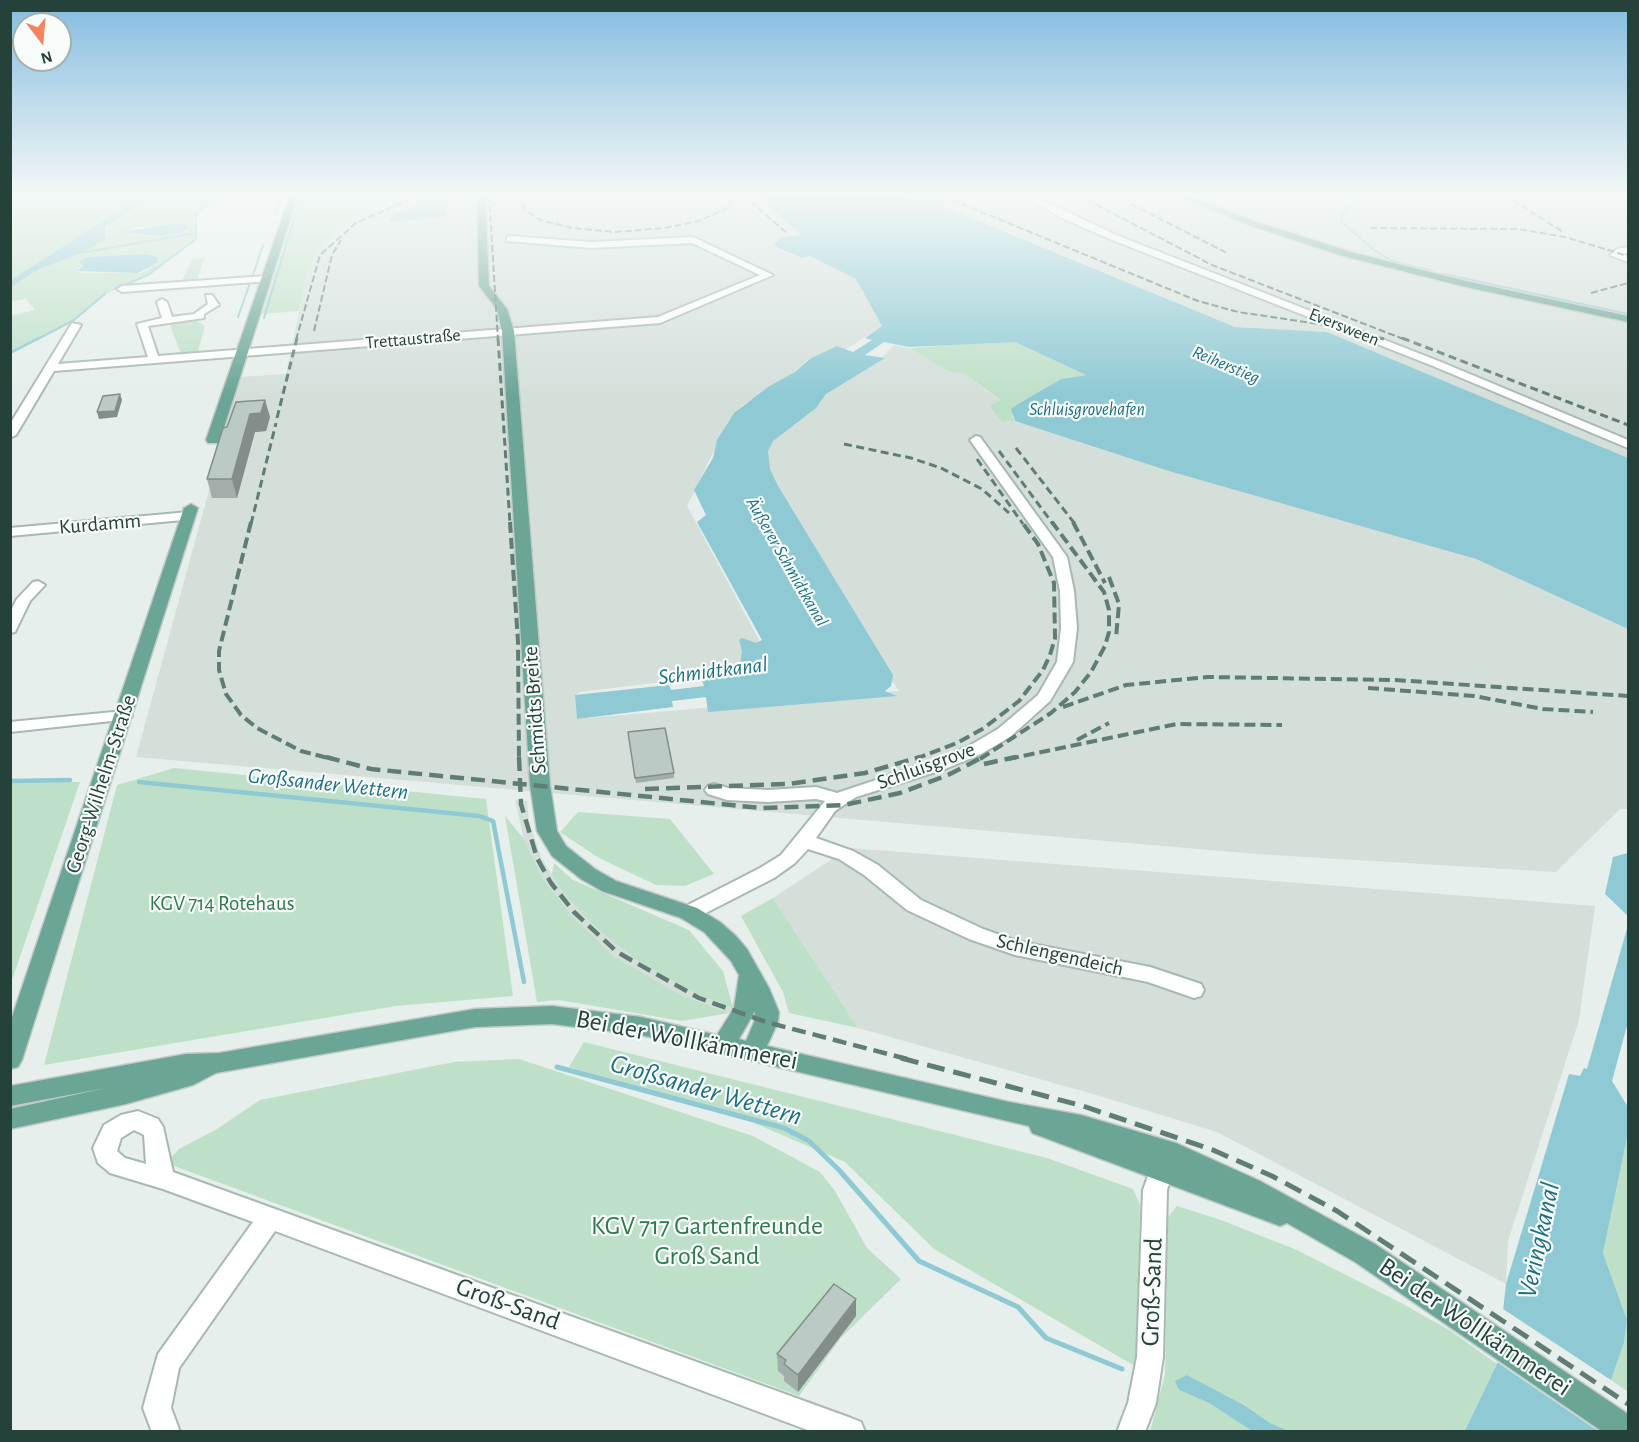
<!DOCTYPE html>
<meta charset="utf-8">
<style>
body{margin:0}
#map{position:relative;width:1639px;height:1442px;overflow:hidden;background:#e6efeb;font-family:"Alegreya Sans",sans-serif}
canvas{display:block}
.frame{position:absolute;inset:0;border:12px solid #24423a;pointer-events:none}
.north{position:absolute;left:12px;top:12px;width:60px;height:60px;box-sizing:border-box;background:#f7fbf9;border:2px solid #a3b1ad;border-radius:50%;rotate:164deg;font-size:16px;font-weight:700;line-height:24px;text-align:center;color:#24423a}
.north::after{content:'';display:block;margin:auto;width:21px;height:27px;background:#f4845f;clip-path:polygon(50% 0,100% 100%,50% 72%,0 100%)}
</style>
<div id="map">
<canvas width="1639" height="1442"></canvas>
<div class="frame"></div>
<div class="north">N</div>
</div>
<script>
const context = document.querySelector('canvas').getContext('2d');
context.lineJoin = 'round';
function paint(path, color) { context.fillStyle = color; context.fill(path, 'evenodd'); }
const shape = rows => new Path2D(rows.map(r => 'M' + r).join(''));
function trace(path, color, width, dash) { context.strokeStyle = color; context.lineWidth = width; context.lineCap = dash ? 'butt' : 'round'; context.setLineDash(dash || []); context.stroke(path); }
function drawText(font, color, halo, rows, align = 'center') {
  context.font = font + ' "Alegreya Sans",sans-serif'; context.lineWidth = 4.5; context.setLineDash([]); context.textBaseline = 'middle'; context.strokeStyle = halo; context.fillStyle = color; for (const [text, x, y, turn = 0] of rows) {
    context.save(); context.translate(x, y); context.rotate((+turn || 0) * Math.PI / 180); context.textAlign = isNaN(turn) ? turn : align; if (halo) context.strokeText(text, 0, 0); context.fillText(text, 0, 0); context.restore();
  }
}
const built = shape([
 [387,195,757,195,799,230,801,235,780,237,774,247,801,258,810,256,856,279,882,326,845,350,834,347,809,359,793,373,743,405,729,420,687,506,767,655,745,672,580,692,575,695,577,719,899,691,771,495,760,471,779,416,882,357,894,345,916,350,949,372,965,374,1000,401,1002,422,1015,421,1476,559,1628,629,1628,809,1620,809,1556,872,1256,854,136,757,240,377,286,374,308,269,319,250,335,233,359,216,402,198],
 [896,195,1628,195,1628,458,1326,332,1235,327,930,200],
 [515,800,527,801,529,822,541,857,563,893,697,994,733,1008,729,1013,679,994,614,956,573,917,542,877,524,839],
 [849,848,1595,906,1579,1020,1508,1241,1506,1284,1217,1132,1093,1094,858,1028,773,898]
]);
const green = shape([
 [11,195,144,195,11,280],
 [154,195,230,195,198,212,196,240,151,274,103,295,74,320,11,352,10,316,35,310,26,299,11,301,11,287,39,269,82,253,105,234,107,225],
 [168,224,188,225,188,231,147,236,123,232,135,228],
 [143,254,159,259,159,263,141,273,81,273,76,270,84,266,88,257],
 [300,195,387,195,403,197,359,216,335,233,319,250,308,269,299,311,262,314],
 [205,258,196,282,167,284,182,281,192,259],
 [194,319,205,326,197,355,162,357,181,354,169,323],
 [1002,341,1015,342,1086,375,1061,379,1023,401,1012,416,1015,421,1002,422,990,406,1000,400,965,374,949,372,910,348],
 [174,768,486,799,513,996,396,1006,44,1065,117,785],
 [11,782,80,782,11,983,10,782],
 [578,812,670,819,714,874,685,886,656,885,599,858,560,832],
 [505,816,524,839,542,877,573,917,614,956,679,994,729,1013,682,1021,559,1000,537,1002],
 [554,863,573,880,689,930,723,971,733,1008,697,994,637,960,598,929,563,893,552,875],
 [773,898,858,1028,789,1013,783,992,741,916],
 [584,1042,1047,1158,1133,1189,1140,1205,1138,1310,1140,1369,934,1249,845,1162,754,1123,569,1067],
 [519,1059,753,1136,820,1172,835,1191,867,1248,901,1279,841,1338,799,1396,166,1163,179,1149,217,1129,260,1100,454,1062],
 [1628,1133,1628,1392,1611,1380,1624,1343,1627,1320,1603,1253],
 [1177,1206,1221,1220,1297,1250,1403,1304,1451,1331,1497,1364,1464,1431,1289,1431,1270,1423,1244,1405,1187,1375,1179,1390,1209,1403,1252,1431,1150,1432,1165,1375,1168,1217]
]);
const water = shape([
 [144,195,154,195,105,227,105,239,82,253,39,269,11,287,11,280],
 [757,195,894,195,931,201,1235,327,1327,332,1628,458,1628,629,1476,559,1169,471,1015,421,1011,409,1023,401,1061,379,1086,375,1015,342,909,347,884,342,865,355,885,358,826,394,816,408,773,441,768,451,770,469,778,486,893,675,891,686,885,691,897,696,708,712,706,697,672,701,673,707,577,719,575,695,669,685,671,690,704,686,701,677,726,672,740,665,742,651,739,640,742,638,756,643,762,640,697,522,706,515,694,490,713,458,717,440,734,413,768,387,795,372,811,358,837,346,853,352,872,340,865,338,882,326,856,279,810,256,802,258,774,246,780,237,801,235],
 [437,200,447,202,446,217,389,222,392,216,420,202],
 [168,224,185,224,190,228,181,233,155,236,122,232],
 [143,254,157,257,159,262,138,273,76,271,84,266,79,262,88,257],
 [1628,853,1628,916,1605,894,1613,857],
 [1628,925,1628,1022,1612,1081,1628,1107,1628,1133,1603,1253,1627,1320,1624,1343,1611,1380,1603,1431,1464,1432,1497,1364,1506,1284,1569,1074,1580,1076,1584,1068,1587,1069],
 [1187,1375,1244,1405,1270,1423,1289,1431,1252,1431,1209,1403,1179,1390,1175,1381]
]);
const pier = shape([
 [1500,1307,1614,1382,1606,1432,1598,1431,1494,1360]
]);
const streamFar3 = shape([
 [1370,195,1351,204,1342,214,1342,222,1374,250,1392,261,1432,271],
 [276,210,279,200],
 [86,252,196,233],
 [1444,274,1627,314],
 [252,278,263,245],
 [115,289,148,275,196,239,196,213,229,195],
 [238,317,250,283],
 [264,318,301,195],
 [36,340,74,320,105,294]
]);
const streamFar2 = shape([
 [10,353,39,338]
]);
const streamFar1 = shape([
 [10,781,70,780],
 [139,782,479,816,493,821,524,982]
]);
const stream = shape([
 [557,1067,784,1128,809,1141,839,1170,919,1261,1018,1307,1046,1338,1122,1369]
]);
const minor = shape([
 [1022,195,1032,195,1116,235,1441,362,1628,440,1628,448,1433,366,1110,239,1062,218,1022,195],
 [510,236,591,242,693,237,773,275,660,323,54,371,16,435,10,438,10,424,72,323,81,325,58,364,148,357,137,324,162,318,157,302,162,299,167,302,172,317,194,314,208,304,206,295,212,295,219,305,204,314,204,318,148,326,158,356,658,317,760,275,692,243,591,248,507,241,507,237,510,236],
 [1628,247,1628,253,1622,254,1628,256,1628,262,1610,255,1617,249,1628,247],
 [266,276,269,277,269,281,122,292,117,289,122,286,266,276],
 [976,436,980,437,1067,557,1074,591,1077,628,1073,662,1050,701,1010,737,981,754,945,769,856,797,835,811,816,838,853,851,878,865,921,900,983,929,1017,941,1150,967,1201,984,1204,990,1201,996,1194,998,1148,982,1015,955,969,939,907,910,864,875,839,859,808,849,795,863,774,878,696,918,682,918,679,913,682,908,760,868,781,855,825,801,816,799,768,802,727,800,708,794,705,790,708,786,714,784,728,788,768,790,816,787,837,793,933,761,969,746,998,729,1038,695,1057,662,1061,628,1060,591,1053,557,970,440,976,436],
 [189,512,194,513,194,519,10,536,10,528,189,512],
 [38,581,45,585,30,601,15,632,10,633,10,612,17,599,33,582,38,581],
 [124,711,132,716,130,719,10,732,10,722,124,711],
 [138,1111,158,1119,163,1127,173,1172,851,1418,861,1422,865,1432,813,1432,275,1231,179,1368,171,1408,180,1432,152,1432,143,1408,158,1354,253,1222,163,1189,110,1173,98,1163,93,1148,104,1125,121,1115,138,1111],
 [134,1130,144,1135,146,1164,125,1158,117,1151,121,1138,134,1130],
 [1164,1151,1172,1154,1176,1161,1167,1190,1163,1357,1156,1403,1145,1432,1117,1432,1128,1403,1137,1357,1143,1190,1156,1154,1164,1151]
]);
const major = shape([
 [290,195,298,195,220,440,218,443,208,443,206,440,290,195],
 [477,195,485,195,489,286,507,309,514,331,550,785,557,831,566,846,595,869,616,881,697,908,720,922,736,936,747,949,769,988,779,1012,778,1022,767,1046,1009,1102,1081,1115,1176,1143,1260,1181,1375,1244,1628,1414,1628,1432,1603,1432,1355,1262,1287,1223,1280,1226,1032,1133,1029,1126,641,1035,552,1024,475,1027,216,1073,193,1085,126,1104,10,1129,10,1109,106,1088,10,1106,10,1086,186,1054,219,1053,475,1009,552,1006,641,1017,717,1035,734,1008,739,975,731,961,704,932,681,918,602,891,581,879,552,856,537,831,530,785,502,331,497,309,479,286,477,195],
 [755,1011,754,1022,746,1041,739,1039,755,1011],
 [1174,195,1185,195,1257,222,1351,252,1466,281,1628,316,1628,322,1466,287,1343,256,1251,226,1174,195],
 [191,504,198,508,22,1060,18,1067,10,1069,10,1023,184,508,191,504]
]);
const railFar4 = shape([
 [489,195,498,340],
 [520,195,524,209,540,220,572,228,615,232,664,228,699,221,728,208,734,195],
 [743,195,788,234],
 [1078,195,1212,265,1406,340],
 [1113,195,1227,253],
 [1211,195,1266,198,1327,195],
 [1505,195,1563,232],
 [952,200,1198,301,1238,312,1332,326,1384,339],
 [1370,228,1518,229,1565,237,1628,256],
 [1591,293,1628,283],
 [314,331,332,255,341,240],
 [296,340,320,255,356,223,420,195]
]);
const railFar3 = shape([
 [498,338,510,524],
 [1380,338,1384,339],
 [1402,338,1628,425],
 [277,418,297,338],
 [844,444,911,458,941,468,982,489,1009,513],
 [1016,448,1075,524],
 [999,451,1053,524],
 [977,459,1023,524],
 [251,524,276,423]
]);
const railFar2 = shape([
 [251,522,219,651,219,670,226,694,241,715,257,728,301,751,332,759],
 [510,522,518,642,519,759],
 [1073,522,1105,583],
 [1109,577,1119,604,1116,638],
 [1368,688,1474,696,1543,709,1593,712],
 [1063,707,1126,685,1208,677,1395,680,1628,696],
 [1077,740,1109,723],
 [915,759,957,743,984,728,1019,701,1043,670,1050,655,1055,638,1054,583,1038,544,1022,522],
 [980,759,1051,713,1075,692,1091,672,1105,646,1109,632,1109,610,1104,592,1052,522],
 [1008,759,1177,724,1282,725]
]);
const railFar1 = shape([
 [326,757,371,769,761,808,844,805,900,793,948,775,983,757],
 [519,757,521,804,537,858,551,883,574,912,617,952,699,998,766,1022,907,1059],
 [984,764,1016,757],
 [645,789,788,784,865,773,920,757]
]);
const rail = shape([
 [901,1058,1083,1106,1213,1150,1272,1176,1337,1211,1628,1404]
]);
const wall = shape([
 [270,417,266,431,255,432,237,498,212,498,207,479,227,427],
 [628,732,674,773,674,778,636,783],
 [856,1316,798,1392,784,1381,784,1376,778,1371,777,1354]
]);
const shadedWall = shape([
 [120,394,122,400,117,417,99,419,97,412],
 [265,400,270,417,266,431,255,432,237,498,232,479,250,414],
 [856,1299,856,1316,798,1392,798,1375]
]);
const building = shape([
 [120,394,115,411,97,412,103,396,120,394],
 [265,400,261,413,250,414,232,479,207,479,223,428,227,427,236,402,265,400],
 [665,728,674,773,635,778,628,732,665,728],
 [834,1284,856,1299,798,1375,784,1364,786,1360,777,1354,834,1284]
]);
const farStreetnames = [
 ["Eversween",1344,327,22],
 ["Trettaustraße",413,339,-5]
];
const farWaternames = [
 ["Reiherstieg",1226,365,23],
 ["Schluisgrovehafen",1087,410],
 ["Äußerer Schmidtkanal",787,562,60]
];
const streetNames = [
 ["Kurdamm",100,524,-5],
 ["Schmidts Breite",535,710,-94],
 ["Schluisgrove",926,766,-20],
 ["Georg-Wilhelm-Straße",101,784,-72],
 ["Schlengendeich",1060,955,13]
];
const parkNames = [
 ["KGV 714 Rotehaus",222,904]
];
const waterNames = [
 ["Schmidtkanal",713,671,-7],
 ["Großsander Wettern",328,784,6]
];
const nearStreetnames = [
 ["Bei der Wollkämmerei",687,1040,11],
 ["Groß-Sand",1152,1292,-88],
 ["Groß-Sand",508,1304,20],
 ["Bei der Wollkämmerei",1475,1327,34]
];
const nearParknames = [
 ["KGV 717 Gartenfreunde",707,1226],
 ["Groß Sand",707,1256]
];
const nearWaternames = [
 ["Großsander Wettern",706,1090,16],
 ["Veringkanal",1539,1240,-78]
];
paint(built, '#d4dfda');
paint(green, '#bfe0c8');
paint(water, '#8ec9d4');
paint(pier, '#e6efeb');
trace(streamFar3, '#8ec9d4', 2);
trace(streamFar2, '#8ec9d4', 3);
trace(streamFar1, '#8ec9d4', 4.5);
trace(stream, '#8ec9d4', 5);
trace(minor, '#a8b8b2', 4);
trace(major, '#c2cac8', 3);
paint(minor, '#fff');
paint(major, '#6aa596');
trace(railFar4, '#5f7d75', 2, [7, 3]);
trace(railFar3, '#5f7d75', 3, [8, 4.5]);
trace(railFar2, '#5f7d75', 4, [11, 5]);
trace(railFar1, '#5f7d75', 4.5, [14, 7]);
trace(rail, '#5f7d75', 5, [18, 9]);
paint(wall, '#a1aea9');
paint(shadedWall, '#838d89');
paint(building, '#bbcac4');
trace(building, '#838d89', 1.5);
const sky = context.createLinearGradient(0, 0, 0, 397);
sky.addColorStop(0, '#84bce0');
sky.addColorStop(0.49, '#f4f8f6');
sky.addColorStop(1, '#f4f8f600');
context.fillStyle = sky;
context.fillRect(0, 0, 1639, 397);
drawText('18px', '#24423a', '#f7fbf9', farStreetnames);
drawText('italic 18px', '#1c6f80', '#f7fbf9', farWaternames);
drawText('21px', '#24423a', '#f7fbf9', streetNames);
drawText('21px', '#2d7a4b', '#f7fbf9', parkNames);
drawText('italic 22px', '#1c6f80', '#f7fbf9', waterNames);
drawText('26px', '#24423a', '#f7fbf9', nearStreetnames);
drawText('26px', '#2d7a4b', '#f7fbf9', nearParknames);
drawText('italic 27px', '#1c6f80', '#f7fbf9', nearWaternames);
</script>
